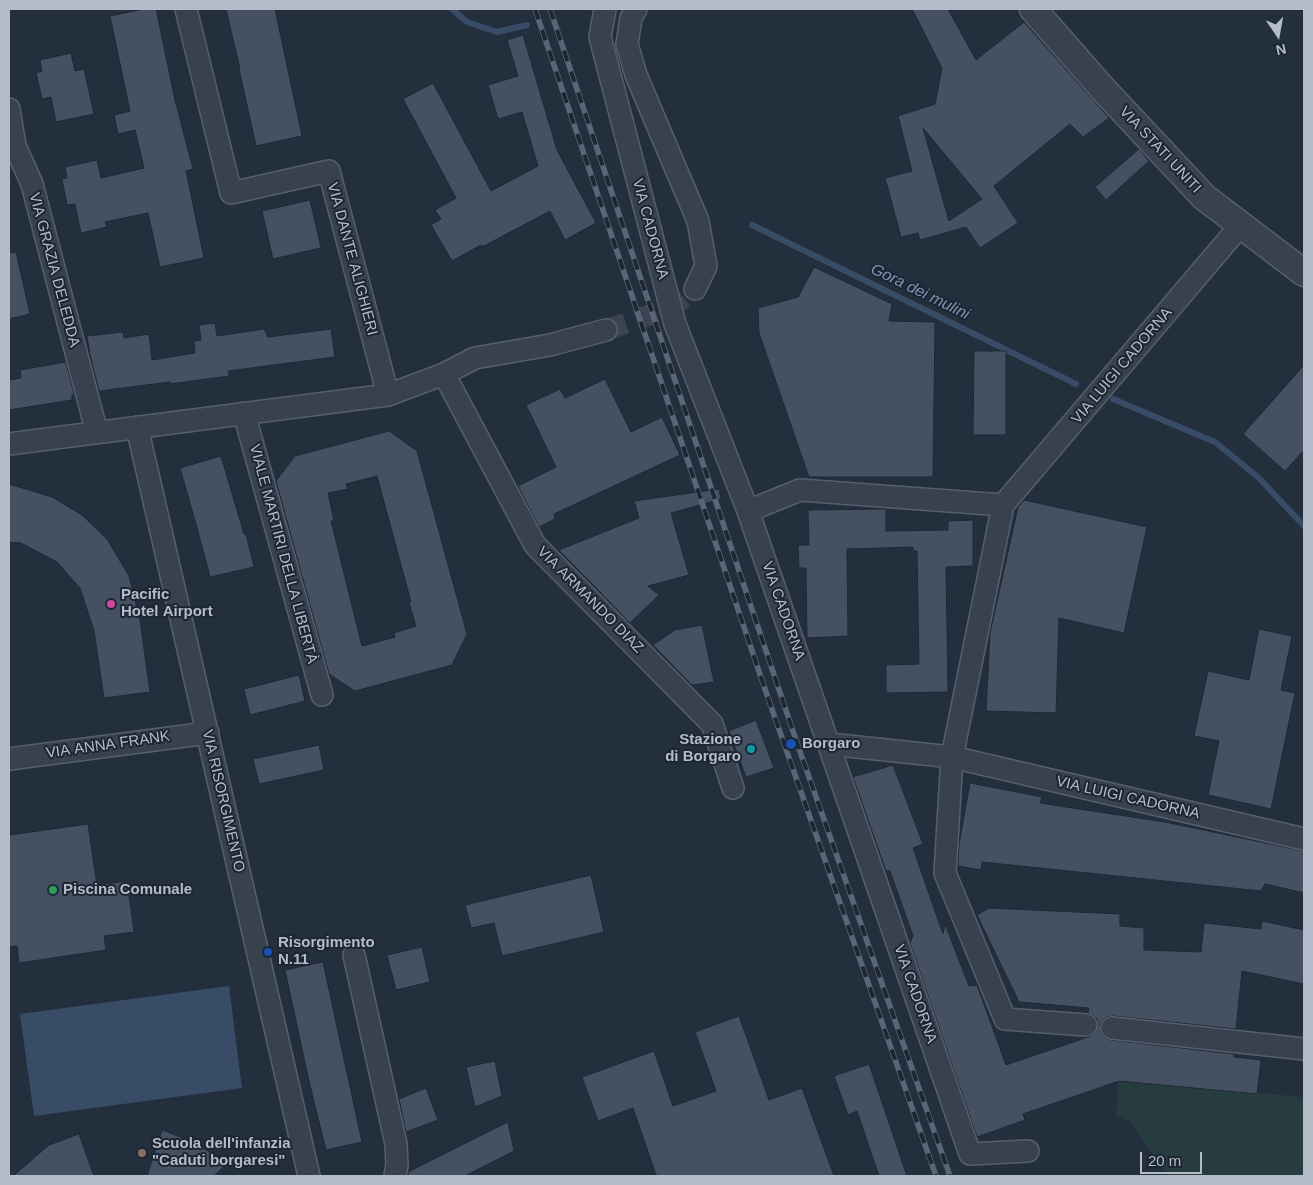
<!DOCTYPE html>
<meta charset="utf-8">
<style>
body{margin:0}
#map{position:relative;width:1313px;height:1185px;overflow:hidden;background:#242f3e;font-family:Helvetica,sans-serif}
canvas{display:block}
.frame{position:absolute;inset:0;border:10px solid #b4bcc9;pointer-events:none}
.north{position:absolute;left:1253px;top:10px;width:50px;height:50px;-webkit-text-stroke:4px #1d2633;paint-order:stroke;rotate:168deg;font-size:14px;font-weight:700;line-height:20px;text-align:center;color:#b4bcc9}
.north::after{content:'';display:block;margin:auto;width:18px;height:22px;background:#b4bcc9;clip-path:polygon(50% 0,100% 100%,50% 72%,0 100%)}
.scale{position:absolute;left:1140px;top:1152px;width:62px;height:22px;box-sizing:border-box;border:2px solid #b4bcc9;border-top:0;padding-left:6px;font-size:15px;line-height:18px;white-space:nowrap;color:#b4bcc9;-webkit-text-stroke:4px #1d2633;paint-order:stroke}
</style>
<div id="map">
<canvas width="1313" height="1185"></canvas>
<div class="frame"></div>
<div class="north">N</div>
<div class="scale">20 m</div>
</div>
<script>
const context = document.querySelector('canvas').getContext('2d');
context.lineJoin = 'round';
function paint(path, color) { context.fillStyle = color; context.fill(path, 'evenodd'); }
const shape = rows => new Path2D(rows.map(r => 'M' + r).join(''));
function trace(path, color, width, dash) { context.strokeStyle = color; context.lineWidth = width; context.lineCap = dash ? 'butt' : 'round'; context.setLineDash(dash || []); context.stroke(path); }
function drawText(font, color, halo, rows, align = 'center') {
  context.font = font + ' Helvetica,sans-serif'; context.lineWidth = 4; context.setLineDash([]); context.textBaseline = 'middle'; context.strokeStyle = halo; context.fillStyle = color; for (const [text, x, y, turn = 0] of rows) {
    context.save(); context.translate(x, y); context.rotate((+turn || 0) * Math.PI / 180); context.textAlign = isNaN(turn) ? turn : align; if (halo) context.strokeText(text, 0, 0); context.fillText(text, 0, 0); context.restore();
  }
}
const green = shape([
 [1118,1081,1304,1097,1304,1176,1168,1176,1130,1122,1116,1116]
]);
const water = shape([
 [229,986,242,1088,34,1116,20,1014]
]);
const stream = shape([
 [452,9,467,22,497,32,527,25],
 [752,225,1076,384],
 [1113,399,1215,442,1259,478,1304,526]
]);
const building = shape([
 [144,9,156,9,175,100,193,169,186,171,204,258,160,267,148,213,105,222,107,227,81,233,75,204,67,205,62,179,67,178,65,167,97,160,101,178,144,168,135,130,118,134,114,115,130,111,110,16,144,9],
 [226,9,275,9,302,136,256,146,239,69,240,69,226,9],
 [912,9,948,9,976,60,1024,22,1109,118,1083,137,1070,124,994,186,1018,223,980,248,966,227,920,240,918,233,901,237,885,178,912,171,898,116,935,104,942,68,912,9],
 [923,128,982,199,949,221,923,128],
 [523,35,557,150,596,223,565,240,550,211,482,247,481,245,452,261,431,225,441,219,435,210,456,198,403,99,433,83,491,191,538,166,522,112,498,119,488,85,518,76,507,40,523,35],
 [71,53,75,71,84,69,94,114,56,122,51,97,42,99,36,73,42,71,40,60,71,53],
 [1139,149,1149,161,1106,200,1095,187,1139,149],
 [310,200,321,248,273,259,262,211,310,200],
 [16,252,30,314,9,319,9,253,16,252],
 [814,267,892,304,889,321,935,322,933,477,809,477,759,333,758,308,798,297,814,267],
 [215,323,217,336,264,329,268,337,331,329,335,357,228,371,229,376,170,384,170,382,99,391,90,355,87,336,123,332,124,338,149,334,152,360,195,353,194,341,201,340,199,325,215,323],
 [974,351,1006,351,1006,435,973,435,974,351],
 [66,362,74,394,72,395,72,400,9,410,9,380,21,378,20,370,66,362],
 [1304,365,1304,450,1285,471,1243,434,1304,365],
 [605,379,631,432,662,417,680,455,554,514,555,519,539,527,518,486,556,467,526,405,560,389,565,398,605,379],
 [389,431,417,451,467,634,452,665,355,691,329,674,276,481,295,456,389,431],
 [377,476,411,602,409,603,416,626,394,633,395,637,362,646,331,521,334,521,328,493,348,489,346,484,377,476],
 [221,456,244,534,246,534,254,567,210,577,198,531,180,468,221,456],
 [9,484,52,497,82,515,107,539,129,576,140,620,150,692,104,698,94,631,80,588,57,562,21,543,9,542,9,484],
 [719,489,721,499,671,513,689,575,648,586,659,595,630,623,559,550,639,518,634,501,719,489],
 [1024,500,1147,527,1124,633,1059,618,1056,713,986,711,990,633,1018,507,1024,500],
 [886,509,886,531,948,530,948,521,973,520,973,566,946,567,948,692,886,693,886,665,919,664,917,551,913,551,913,547,847,549,848,636,807,638,806,568,799,568,798,545,809,545,808,510,886,509],
 [702,625,714,682,692,685,653,645,675,630,702,625],
 [1259,629,1292,636,1281,690,1295,693,1271,809,1208,795,1219,741,1194,736,1208,671,1249,680,1259,629],
 [299,675,305,701,250,715,244,689,299,675],
 [756,720,774,768,746,777,729,731,756,720],
 [319,745,324,770,259,784,253,759,319,745],
 [893,765,923,844,913,848,943,934,945,924,969,986,977,985,1006,1065,1091,1036,1096,1032,1098,1025,1097,1019,1093,1015,1088,1013,1089,1008,1019,1002,977,915,989,908,1120,914,1120,926,1144,928,1144,950,1201,952,1204,923,1261,929,1262,921,1304,930,1304,984,1242,971,1236,1029,1113,1016,1107,1017,1102,1021,1100,1026,1101,1033,1105,1038,1111,1040,1234,1054,1234,1057,1261,1060,1257,1094,1119,1081,1023,1114,1025,1120,977,1137,910,943,913,936,890,871,886,871,853,777,893,765],
 [970,783,1042,797,1040,803,1165,822,1304,851,1304,893,1265,884,1261,891,982,862,981,870,958,866,959,844,970,783],
 [88,824,97,885,127,881,134,932,104,936,106,950,19,963,17,946,9,947,9,835,88,824],
 [591,875,604,932,502,956,494,923,471,928,465,905,591,875],
 [422,947,430,982,396,990,387,955,422,947],
 [323,962,362,1142,326,1150,308,1077,285,970,323,962],
 [739,1016,769,1100,802,1088,834,1176,663,1176,656,1175,633,1108,598,1121,582,1077,654,1051,673,1106,716,1091,695,1032,739,1016],
 [495,1061,502,1096,475,1107,466,1067,495,1061],
 [869,1064,907,1176,879,1176,857,1111,848,1115,834,1076,869,1064],
 [426,1088,438,1120,406,1132,399,1099,426,1088],
 [508,1122,514,1151,465,1176,408,1176,408,1172,508,1122],
 [162,1130,193,1142,211,1153,224,1166,214,1176,147,1176,162,1130],
 [79,1134,94,1176,13,1176,49,1145,79,1134]
]);
const minorTunnel = shape([
 [606,330,670,308,695,289]
]);
const minor = shape([
 [186,9,231,193,329,171,388,395],
 [605,9,600,37,675,324,748,511,970,1154,1028,1151],
 [636,9,631,18,627,44,636,75,698,221,706,266,695,289],
 [9,109,15,146,32,184,97,433],
 [444,374,535,545,712,724,733,788],
 [244,413,322,695],
 [137,427,309,1176],
 [9,444,388,395,444,374,475,358,550,345,606,330],
 [748,511,800,490,1003,505],
 [829,744,952,757,1304,839],
 [9,759,208,733],
 [354,955,396,1144,397,1165,395,1176],
 [1086,1025,1005,1019,945,873,952,757,1003,505,1240,226],
 [1112,1028,1304,1049]
]);
const tertiary = shape([
 [1033,9,1102,88,1204,197,1304,273]
]);
const rail = shape([
 [535,9,767,695,936,1176],
 [550,9,797,743,950,1176]
]);
const markers = [
 [111,604,5,"#d1479c"],
 [791,744,6,"#1a4fb4"],
 [751,749,5,"#0f9aa8"],
 [53,890,5,"#2e9e5b"],
 [268,952,5,"#1a4fb4"],
 [142,1153,5,"#8d6e63"]
];
const streetNames = [
 ["VIA STATI UNITI",1160,150,47],
 ["VIA CADORNA",650,229,75],
 ["VIA DANTE ALIGHIERI",352,259,75],
 ["VIA GRAZIA DELEDDA",54,270,75],
 ["VIA LUIGI CADORNA",1122,366,-50],
 ["VIALE MARTIRI DELLA LIBERTÀ",283,554,75],
 ["VIA ARMANDO DIAZ",590,600,45],
 ["VIA CADORNA",783,611,71],
 ["VIA ANNA FRANK",108,745,-8],
 ["VIA LUIGI CADORNA",1128,798,13],
 ["VIA RISORGIMENTO",223,801,77],
 ["VIA CADORNA",915,994,71]
];
const poiNames = [
 ["Pacific",121,595],
 ["Hotel Airport",121,612],
 ["Stazione",741,740,"right"],
 ["di Borgaro",741,757,"right"],
 ["Borgaro",802,744],
 ["Piscina Comunale",63,890],
 ["Risorgimento",278,943],
 ["N.11",278,960],
 ["Scuola dell'infanzia",152,1144],
 ["\"Caduti borgaresi\"",152,1161]
];
const waterNames = [
 ["Gora dei mulini",920,292,26]
];
paint(green, '#263c3f');
paint(water, '#394c67');
trace(stream, '#394c67', 6);
paint(building, '#455162');
trace(building, '#1f2835', 1);
trace(minorTunnel, '#3a4453', 21, [21, 11]);
trace(minor, '#565f6c', 24);
trace(tertiary, '#565f6c', 29);
trace(minor, '#38414e', 21);
trace(tertiary, '#38414e', 26);
trace(rail, '#5a6575', 5.5);
trace(rail, '#1d2633', 4, [11]);
for (const [x, y, r, color] of markers) { const dot = new Path2D(); dot.arc(x, y, r, 0, 2 * Math.PI); context.fillStyle = color; context.fill(dot); trace(dot, '#1d2633', 2); }
drawText('15px', '#b4bcc9', '#1d2633', streetNames);
drawText('bold 15px', '#b4bcc9', '#1d2633', poiNames, 'left');
drawText('italic 16px', '#7c92b1', '#1d2633', waterNames);
</script>
